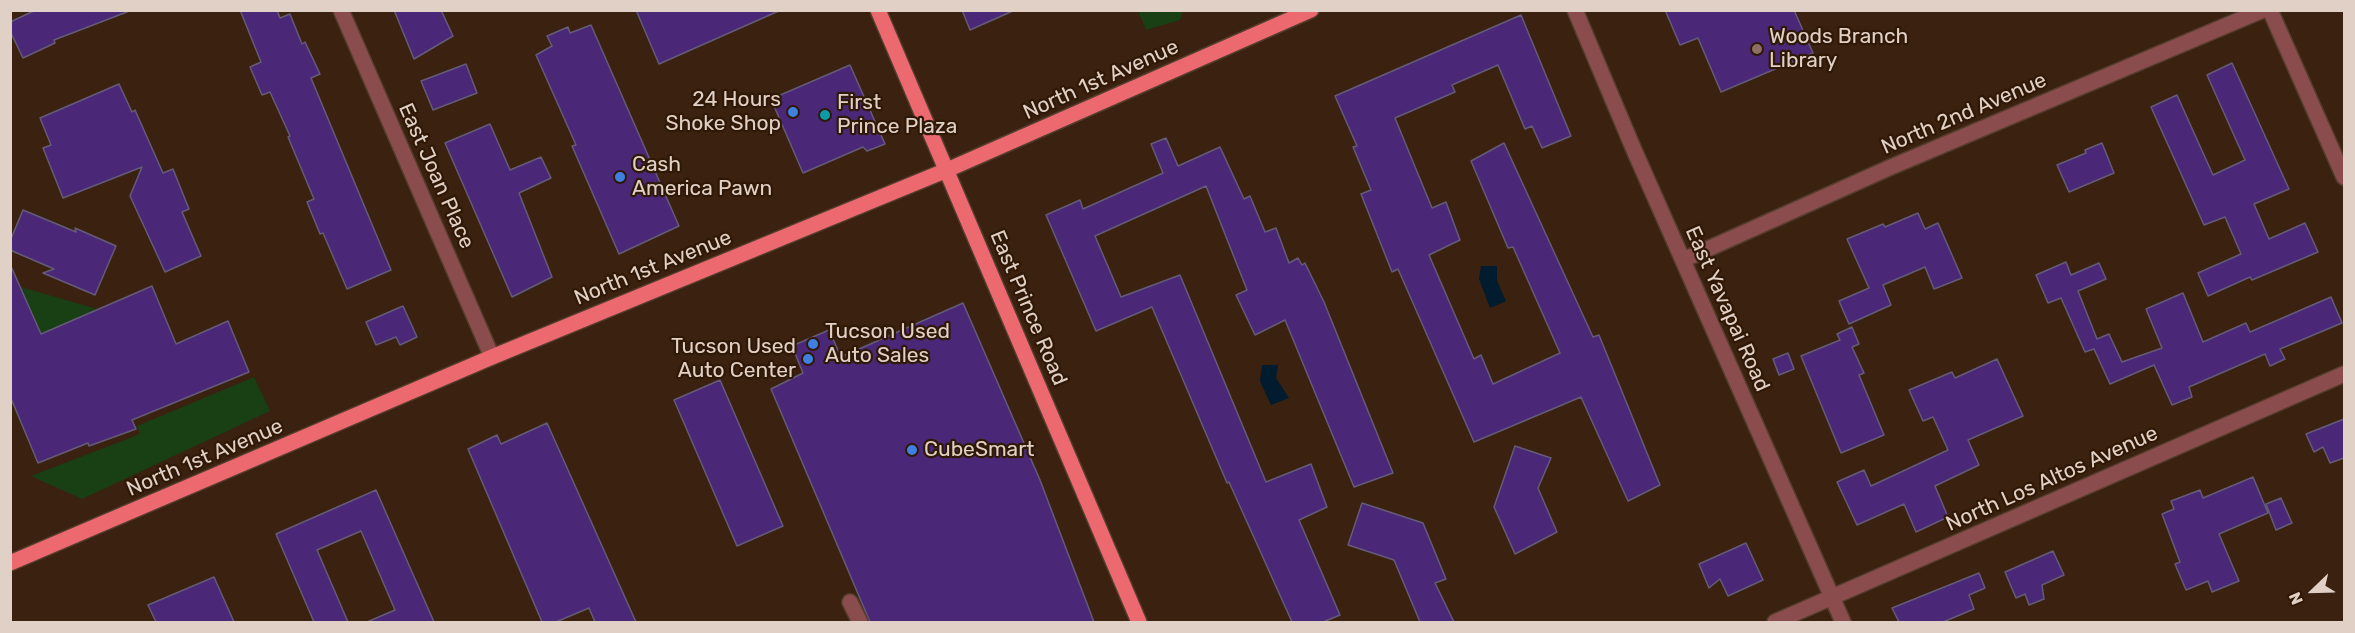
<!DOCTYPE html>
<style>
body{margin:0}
#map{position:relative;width:2355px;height:633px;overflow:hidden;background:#3a2110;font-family:Rubik,sans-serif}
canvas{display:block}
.frame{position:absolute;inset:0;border:12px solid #e1d0c5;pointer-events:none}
.north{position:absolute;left:2283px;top:561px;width:60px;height:60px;-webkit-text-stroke:4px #301807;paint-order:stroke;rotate:247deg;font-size:16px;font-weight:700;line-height:24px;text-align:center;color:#e1d0c5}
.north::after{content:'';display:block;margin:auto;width:21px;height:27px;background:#e1d0c5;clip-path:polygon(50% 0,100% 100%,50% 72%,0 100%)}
</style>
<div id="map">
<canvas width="2355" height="633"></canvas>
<div class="frame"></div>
<div class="north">N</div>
</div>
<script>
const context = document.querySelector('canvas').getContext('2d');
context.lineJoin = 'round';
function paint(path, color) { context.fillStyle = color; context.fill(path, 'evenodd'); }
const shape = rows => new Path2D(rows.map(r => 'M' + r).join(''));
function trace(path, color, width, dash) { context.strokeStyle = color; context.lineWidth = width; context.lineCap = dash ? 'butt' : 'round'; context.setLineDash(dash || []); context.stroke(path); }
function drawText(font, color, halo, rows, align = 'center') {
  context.font = font + ' Rubik,sans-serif'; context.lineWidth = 4.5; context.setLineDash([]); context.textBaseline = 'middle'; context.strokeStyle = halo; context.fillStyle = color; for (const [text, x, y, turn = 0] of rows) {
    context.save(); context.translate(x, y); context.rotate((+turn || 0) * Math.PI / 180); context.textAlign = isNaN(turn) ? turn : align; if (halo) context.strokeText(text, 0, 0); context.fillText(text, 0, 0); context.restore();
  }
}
const green = shape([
 [1138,11,1183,11,1180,20,1146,30],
 [21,287,97,309,67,323,87,367,44,342],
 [254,377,270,411,82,499,31,476,135,436,140,433,137,426]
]);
const water = shape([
 [1481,266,1497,266,1497,281,1506,301,1490,308,1479,279],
 [1262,365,1278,365,1276,378,1289,398,1271,405,1260,381]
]);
const building = shape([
 [36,10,127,10,127,12,54,40,55,43,23,58,10,31,10,22,36,10],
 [240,10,277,10,280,18,290,14,302,44,305,42,320,74,311,78,391,270,347,289,323,233,320,234,307,202,314,199,288,137,290,136,270,92,262,95,250,67,261,62,240,10],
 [394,10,441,10,453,36,414,59,394,10],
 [636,10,781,10,659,64,636,10],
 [962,10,1015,10,970,30,962,10],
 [1665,10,1794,10,1813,53,1721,92,1698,38,1680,45,1665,10],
 [1521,15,1571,136,1542,148,1532,126,1525,129,1498,65,1452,85,1455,92,1395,118,1432,208,1446,202,1460,240,1429,255,1474,359,1481,355,1493,384,1560,353,1513,247,1508,248,1471,161,1504,143,1593,337,1599,335,1660,485,1628,501,1581,397,1474,442,1398,269,1392,272,1361,194,1371,190,1353,147,1357,146,1335,96,1521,15],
 [591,25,679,226,619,254,572,146,576,145,536,55,552,46,547,36,568,27,570,33,591,25],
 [2232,63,2289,189,2254,204,2269,239,2305,223,2318,252,2252,280,2250,277,2208,296,2198,273,2241,254,2225,217,2204,225,2151,107,2177,95,2213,175,2245,160,2207,75,2232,63],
 [466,64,477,93,433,110,421,81,466,64],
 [850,65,885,144,867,151,863,147,803,173,771,99,850,65],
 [119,84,132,112,135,110,163,173,173,169,189,209,182,212,201,256,165,272,130,196,142,167,63,198,43,148,51,145,40,118,119,84],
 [490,124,510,170,541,157,551,178,519,193,552,277,512,297,445,143,490,124],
 [1166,138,1178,166,1220,147,1244,199,1250,196,1265,232,1276,228,1289,263,1298,258,1302,265,1305,263,1324,302,1393,473,1354,487,1285,320,1255,335,1236,295,1247,290,1206,186,1095,236,1121,297,1180,275,1266,482,1311,464,1327,507,1299,520,1340,615,1323,622,1292,622,1229,482,1227,483,1152,307,1096,331,1046,215,1080,200,1083,209,1163,173,1151,144,1166,138],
 [2102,143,2114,173,2069,192,2057,165,2086,153,2085,150,2102,143],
 [23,210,76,232,75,228,116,246,95,295,43,273,54,269,10,250,10,241,23,210],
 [1918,213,1925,229,1938,223,1962,278,1934,289,1925,267,1883,285,1891,305,1849,324,1839,301,1869,288,1847,239,1883,224,1885,227,1918,213],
 [2066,262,2071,275,2099,263,2106,279,2078,291,2097,339,2109,334,2122,362,2162,348,2146,309,2183,293,2203,342,2246,323,2250,332,2331,297,2342,323,2280,349,2285,359,2270,366,2265,354,2189,387,2192,397,2172,405,2154,365,2110,384,2094,349,2085,352,2061,298,2048,303,2036,275,2066,262],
 [10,264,41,334,152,286,176,344,228,321,249,372,132,420,136,429,89,446,88,443,38,463,10,396,10,264],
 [963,303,1040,480,1094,622,870,622,771,389,803,373,792,346,829,330,841,357,963,303],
 [403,306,417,337,400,345,396,337,376,345,366,322,403,306],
 [1852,327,1859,344,1852,347,1864,373,1859,375,1884,435,1841,453,1801,356,1840,340,1837,334,1852,327],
 [1788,353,1794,369,1779,375,1773,359,1788,353],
 [1997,359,2023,416,1968,440,1979,465,1935,486,1948,517,1916,532,1904,504,1857,525,1837,482,1864,470,1871,486,1948,450,1933,417,1923,421,1909,390,1952,372,1955,378,1997,359],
 [720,380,783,526,737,546,674,400,720,380],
 [2344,419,2344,458,2330,463,2323,447,2314,452,2306,434,2344,419],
 [547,423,636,622,595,622,589,608,556,622,542,622,468,449,497,435,501,444,547,423],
 [1515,446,1551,458,1538,488,1557,532,1515,554,1494,507,1515,446],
 [2253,477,2268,513,2219,534,2239,581,2212,592,2208,581,2186,590,2175,564,2180,562,2162,514,2174,509,2171,501,2200,490,2203,498,2253,477],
 [376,490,434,622,367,622,395,610,361,531,317,550,348,622,314,622,276,534,376,490],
 [2281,498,2292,523,2276,530,2266,504,2281,498],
 [1362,503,1423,523,1446,579,1435,583,1454,622,1420,622,1394,560,1348,545,1362,503],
 [1746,543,1763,580,1728,596,1720,579,1709,588,1699,564,1746,543],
 [2053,551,2064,575,2042,585,2044,599,2029,605,2025,594,2016,598,2005,572,2053,551],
 [1979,573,1985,588,1969,595,1974,609,1943,622,1899,622,1892,608,1979,573],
 [214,577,234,622,156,622,148,605,214,577]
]);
const minor = shape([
 [341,10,492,357],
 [1575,10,1634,150,1843,622],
 [2270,10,2344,177],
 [1683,260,1891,167,2263,10],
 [850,602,860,622],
 [1775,622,2344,374]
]);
const major = shape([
 [878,10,1139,622],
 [10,563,492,357,947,170,1311,10]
]);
const markers = [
 [1757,49,6,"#8d6e63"],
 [793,112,6,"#3f7fe0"],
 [825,115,6,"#0f9aa8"],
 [620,177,6,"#3f7fe0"],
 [813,344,6,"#3f7fe0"],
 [808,359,6,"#3f7fe0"],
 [912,450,6,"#3f7fe0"]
];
const poiNames = [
 ["Woods Branch",1769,37],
 ["Library",1769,61],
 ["24 Hours",781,100,"right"],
 ["Shoke Shop",781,124,"right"],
 ["First",837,103],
 ["Prince Plaza",837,127],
 ["Cash",632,165],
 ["America Pawn",632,189],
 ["Tucson Used",825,332],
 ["Auto Sales",825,356],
 ["Tucson Used",796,347,"right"],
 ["Auto Center",796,371,"right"],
 ["CubeSmart",924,450]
];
const streetNames = [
 ["North 1st Avenue",1101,80,-24],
 ["North 2nd Avenue",1964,114,-23],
 ["East Joan Place",436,176,66],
 ["North 1st Avenue",653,268,-22],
 ["East Prince Road",1028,308,67],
 ["East Yavapai Road",1727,309,66],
 ["North 1st Avenue",205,458,-23],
 ["North Los Altos Avenue",2052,479,-24]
];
paint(green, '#193f14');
paint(water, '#011b2f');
paint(building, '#4a2877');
trace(building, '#655b78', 1.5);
trace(minor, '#553d2d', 18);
trace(major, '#553d2d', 18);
trace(minor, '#8b4c4d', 15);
trace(major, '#eb696f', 15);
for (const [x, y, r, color] of markers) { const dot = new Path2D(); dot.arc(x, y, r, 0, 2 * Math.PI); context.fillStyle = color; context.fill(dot); trace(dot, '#301807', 2); }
drawText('21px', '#e1d0c5', '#301807', poiNames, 'left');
drawText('21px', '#e1d0c5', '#301807', streetNames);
</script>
